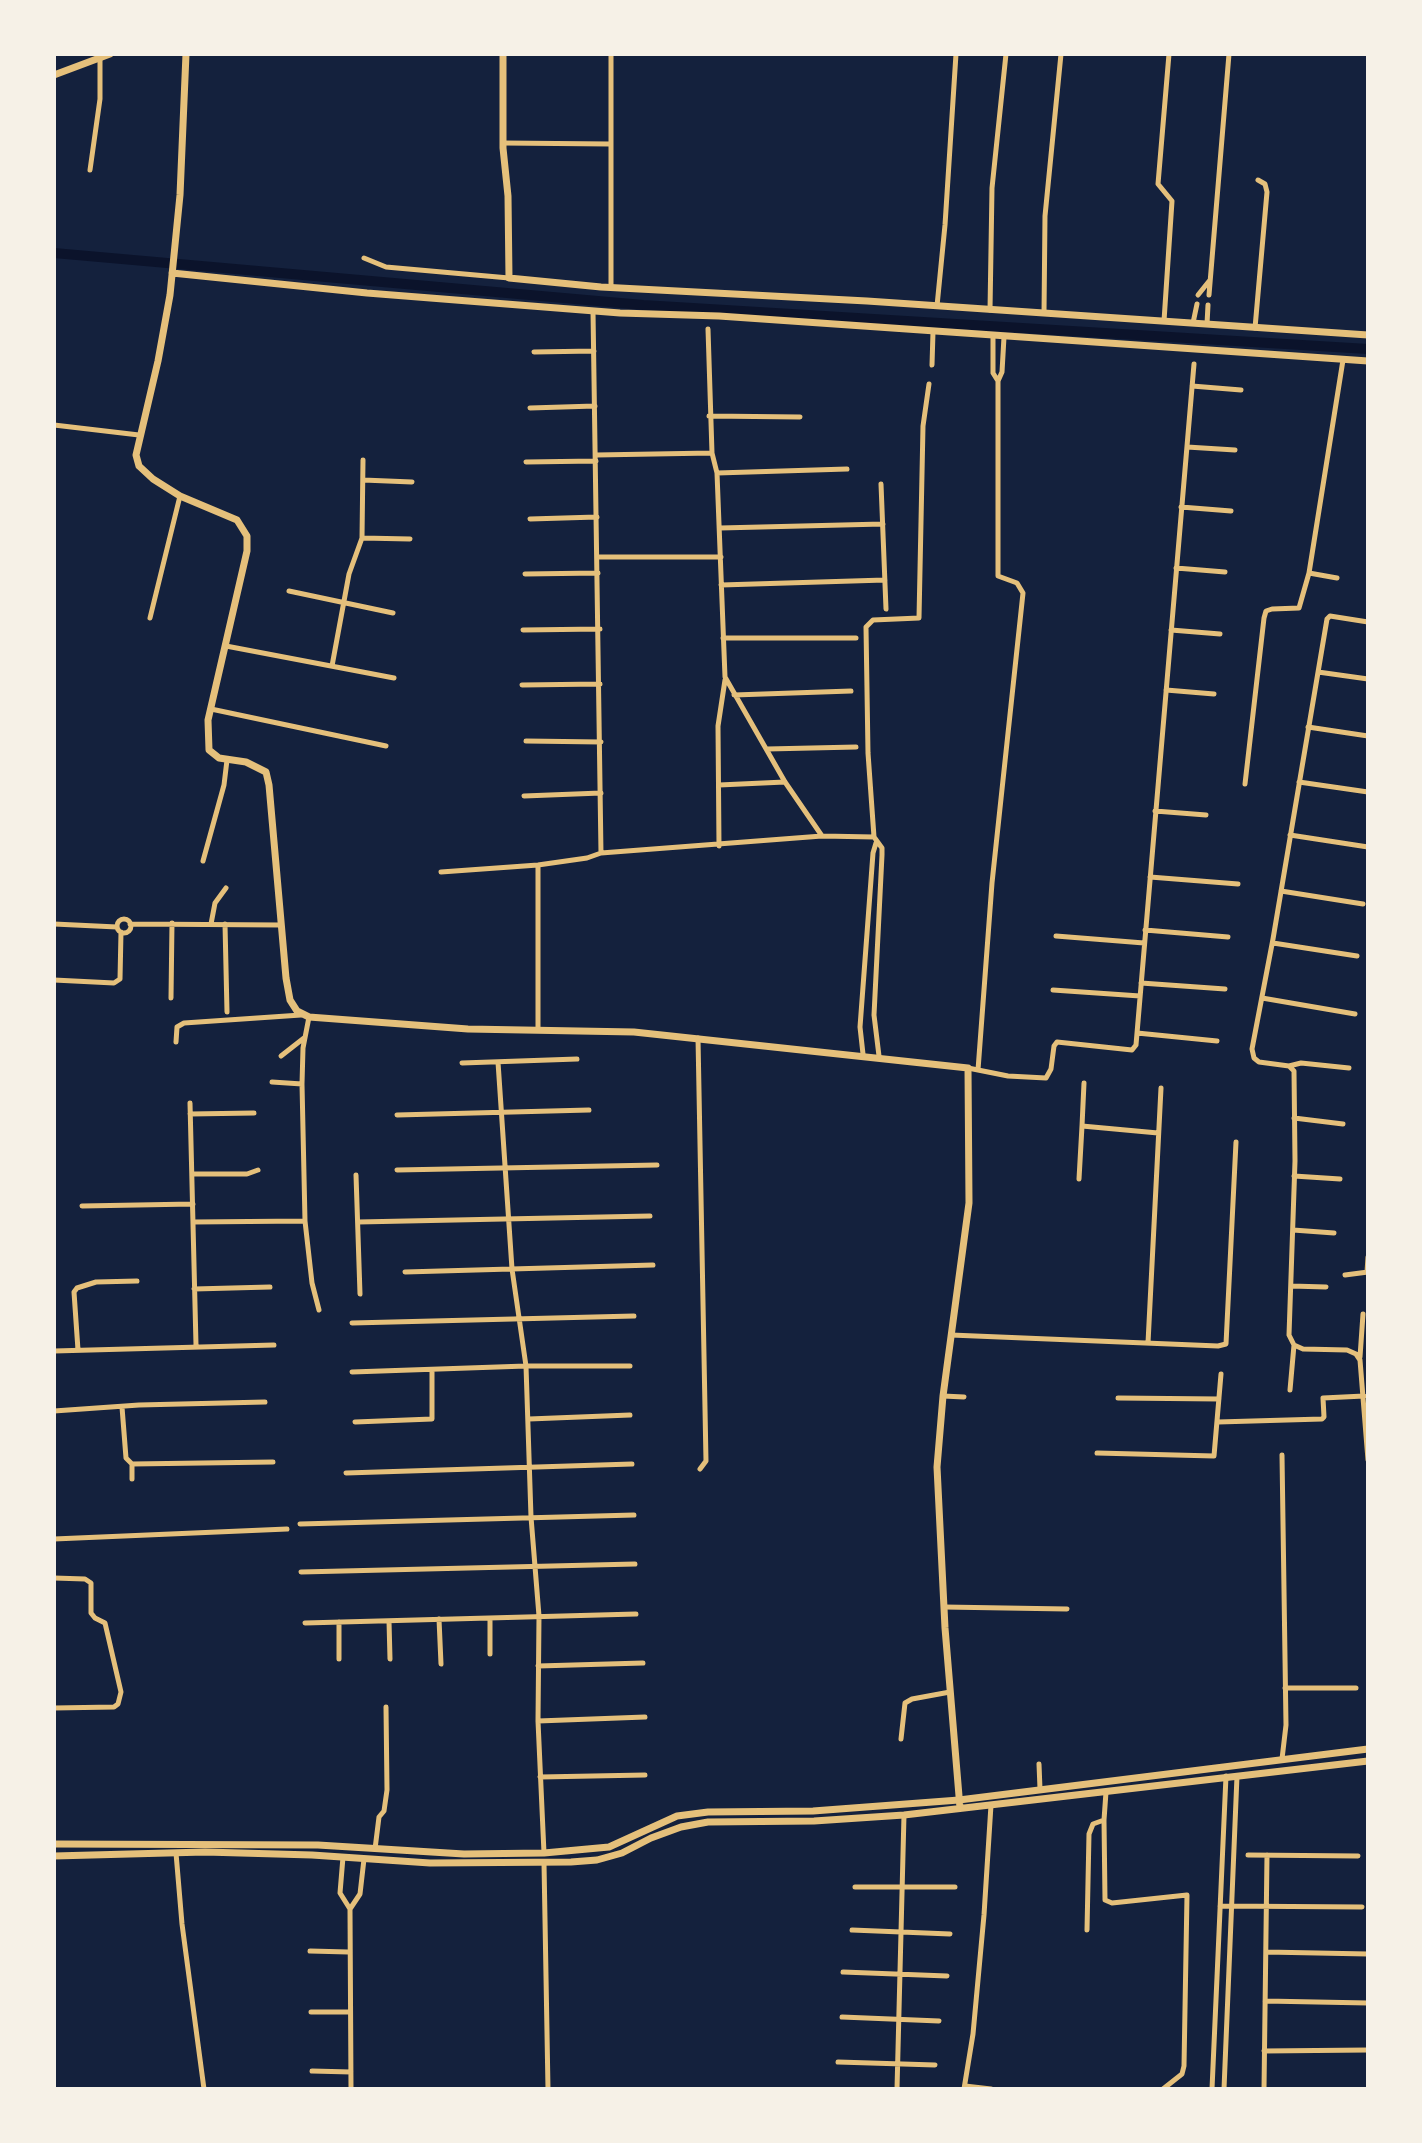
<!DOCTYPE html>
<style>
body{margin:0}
#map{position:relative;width:1422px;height:2143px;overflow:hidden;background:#14213d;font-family:Merriweather,serif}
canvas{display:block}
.frame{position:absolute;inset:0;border:56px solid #f6f1e7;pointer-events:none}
</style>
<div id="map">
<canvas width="1422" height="2143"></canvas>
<div class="frame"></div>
</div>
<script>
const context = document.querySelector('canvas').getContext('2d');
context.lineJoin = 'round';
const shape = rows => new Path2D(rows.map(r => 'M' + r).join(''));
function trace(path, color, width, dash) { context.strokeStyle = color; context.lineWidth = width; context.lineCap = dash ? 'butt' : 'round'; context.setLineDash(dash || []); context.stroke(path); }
const canal = shape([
 [54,253,643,305,1368,349]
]);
const minor = shape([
 [611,54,611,287],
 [503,143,610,144],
 [90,170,100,99,100,58],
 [364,258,386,267,509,278],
 [1198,295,1210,280],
 [1209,295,1229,54],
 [937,306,945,225,956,54],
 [990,310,992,188,1006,54],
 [593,311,601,853],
 [1044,313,1045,216,1061,54],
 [1164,321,1172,201,1158,184,1169,54],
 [1193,323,1197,304],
 [1207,324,1208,305],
 [1255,328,1267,192,1265,184,1258,180],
 [708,329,712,453],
 [993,337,993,373,998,381],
 [534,352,594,351],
 [932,365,933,332],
 [1192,386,1241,390],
 [530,408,595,406],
 [709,416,800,417],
 [54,425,139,435],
 [1187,447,1235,450],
 [596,455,712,453,717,473,725,677,785,782,822,836],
 [526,462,596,461],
 [717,473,847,469],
 [363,480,412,482],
 [881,484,886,609],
 [1181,507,1231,511],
 [530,519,597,517],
 [720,528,883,524],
 [362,538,410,539],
 [598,557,721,557],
 [1176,568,1225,572],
 [1309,573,1337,578],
 [525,574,598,573],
 [721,585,885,580],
 [289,591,393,613],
 [150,618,180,496],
 [1368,622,1330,616,1327,619,1273,939,1252,1049,1254,1058,1259,1062,1289,1066,1294,1071,1295,1161,1289,1335,1294,1345,1303,1349,1347,1350,1356,1354,1360,1360,1368,1460],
 [523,630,600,629],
 [1171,630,1220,634],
 [723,638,856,638],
 [226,646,394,678],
 [332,666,349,574,362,538,363,460],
 [1318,672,1368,679],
 [522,685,600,684],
 [1166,690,1214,694],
 [734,695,851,691],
 [211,709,386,746],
 [1308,727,1368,736],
 [526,741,601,742],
 [767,749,856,747],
 [1299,782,1368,792],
 [1245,784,1264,618,1266,611,1272,609,1299,608,1309,573,1343,360],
 [719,785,785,782],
 [524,796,601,793],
 [1155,811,1206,815],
 [1290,835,1368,847],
 [874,837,868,753,866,627,873,620,919,618,923,426,929,384],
 [719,846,718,726,725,680],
 [203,861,224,785,227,760],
 [538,865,538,1029],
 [441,872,538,865,587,858,601,853,822,836,874,837,882,848,882,855,874,1015,879,1056],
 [1150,877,1238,884],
 [1281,891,1363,904],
 '117 926a7 7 0 1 1 14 0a7 7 0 1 1-14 0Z',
 [54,924,117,927],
 [130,924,281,925],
 [211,924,215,903,226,888],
 [225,924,227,1012],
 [1145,930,1228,937],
 [1056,936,1144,943],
 [1273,943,1357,956],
 [54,980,114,983,120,979,121,932],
 [1141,983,1225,989],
 [1053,990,1140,996],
 [171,998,172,923],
 [1262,998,1355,1014],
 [309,1017,303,1048,302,1084,305,1221,312,1283,319,1310],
 [1137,1033,1217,1041],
 [698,1038,706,1461,700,1469],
 [176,1042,177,1027,184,1023,301,1015],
 [863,1054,860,1027,873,853,876,843],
 [281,1056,304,1038],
 [498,1062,512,1269,526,1366,531,1517,539,1616,538,1721,544,1853],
 [462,1063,577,1059],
 [1289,1066,1301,1063,1349,1068],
 [968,1068,1008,1076,1046,1078,1051,1069,1054,1046,1057,1042,1132,1050,1136,1045,1194,364],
 [978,1070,992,883,1023,593,1017,583,998,576,998,381,1002,372,1004,337],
 [272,1082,302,1084],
 [1084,1083,1082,1126,1158,1133],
 [190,1103,196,1345],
 [190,1114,254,1113],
 [397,1115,589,1110],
 [1294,1118,1343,1124],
 [397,1170,657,1165],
 [192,1174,247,1174,258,1170],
 [356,1175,360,1294],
 [1294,1176,1340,1179],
 [1079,1179,1082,1126],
 [82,1206,193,1204],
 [193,1222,305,1221],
 [358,1222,650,1216],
 [1293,1230,1334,1233],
 [405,1272,653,1265],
 [1367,1272,1368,1257],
 [1345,1275,1368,1272],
 [1291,1286,1326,1287],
 [194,1289,270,1287],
 [352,1323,634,1316],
 [951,1335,1218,1346,1226,1344,1236,1142],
 [1148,1343,1161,1088],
 [78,1350,74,1292,77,1288,96,1282,137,1281],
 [54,1351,274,1345],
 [1360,1357,1363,1314],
 [352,1372,526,1366,630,1366],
 [1290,1390,1294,1345],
 [943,1396,964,1397],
 [1118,1398,1219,1399],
 [122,1407,126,1458,132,1464,273,1462],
 [54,1411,139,1405,265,1402],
 [529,1419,630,1415],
 [355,1422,432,1419,432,1371],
 [1218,1422,1322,1419,1324,1417,1323,1398,1364,1396],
 [1097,1453,1214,1456,1221,1374],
 [1282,1455,1286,1725,1282,1759],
 [132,1464,132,1479],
 [346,1473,632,1464],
 [300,1524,634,1515],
 [54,1539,287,1529],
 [301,1572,635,1564],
 [54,1578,85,1579,91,1583,91,1613,95,1618,105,1623,121,1692,118,1704,114,1707,54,1708],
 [944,1607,1067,1609],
 [490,1618,490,1654],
 [439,1619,441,1664],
 [389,1621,390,1659],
 [339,1622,339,1659],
 [305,1623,636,1614],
 [538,1666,643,1663],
 [1285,1688,1356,1688],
 [538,1721,645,1717],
 [901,1739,905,1703,912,1699,950,1692],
 [1039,1764,1040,1789],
 [540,1777,645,1775],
 [1106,1792,1104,1820,1105,1900,1112,1903,1187,1895,1184,2066,1182,2074,1163,2089],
 [375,1849,379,1817,384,1811,387,1790,386,1707],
 [176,1853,182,1924,204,2089],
 [1248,1855,1358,1856],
 [343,1857,340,1893,350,1909],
 [544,1863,548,2089],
 [855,1887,955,1887],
 [1220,1906,1362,1907],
 [852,1930,950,1934],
 [1087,1930,1089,1834,1093,1824,1104,1820],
 [310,1951,348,1952],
 [1266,1952,1368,1954],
 [843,1972,947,1976],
 [1265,2001,1368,2003],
 [311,2012,350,2012],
 [842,2017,939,2021],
 [1264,2051,1368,2050],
 [838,2062,935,2065],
 [312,2071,351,2072],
 [965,2086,991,2089],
 [351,2089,350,1909,360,1894,364,1859],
 [897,2089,904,1815],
 [964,2089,973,2034,984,1915,991,1805],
 [1212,2089,1226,1776],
 [1224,2089,1237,1776],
 [1264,2089,1267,1855]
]);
const tertiary = shape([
 [186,54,180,195,170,295,158,361,136,455,139,466,153,479,180,496,237,520,247,536,247,551,208,720,209,750,219,758,246,762,266,772,269,785,286,978,290,1000,297,1011,309,1017,468,1029,634,1032,968,1068,969,1203,943,1396,937,1467,945,1628,960,1808],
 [503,54,503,148,508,196,509,278,601,287,867,301,1368,335],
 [54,75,110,54],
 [172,273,367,293,620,313,719,316,1368,361],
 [54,1844,318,1845,464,1854,544,1853,609,1847,677,1816,708,1812,813,1811,959,1800,1368,1749],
 [54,1856,205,1852,312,1855,430,1863,571,1862,597,1860,622,1853,651,1838,681,1827,708,1822,814,1821,904,1815,1368,1761]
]);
trace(canal, '#0b132b', 10);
trace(minor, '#e5c07b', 5);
trace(tertiary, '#e5c07b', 7);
</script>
